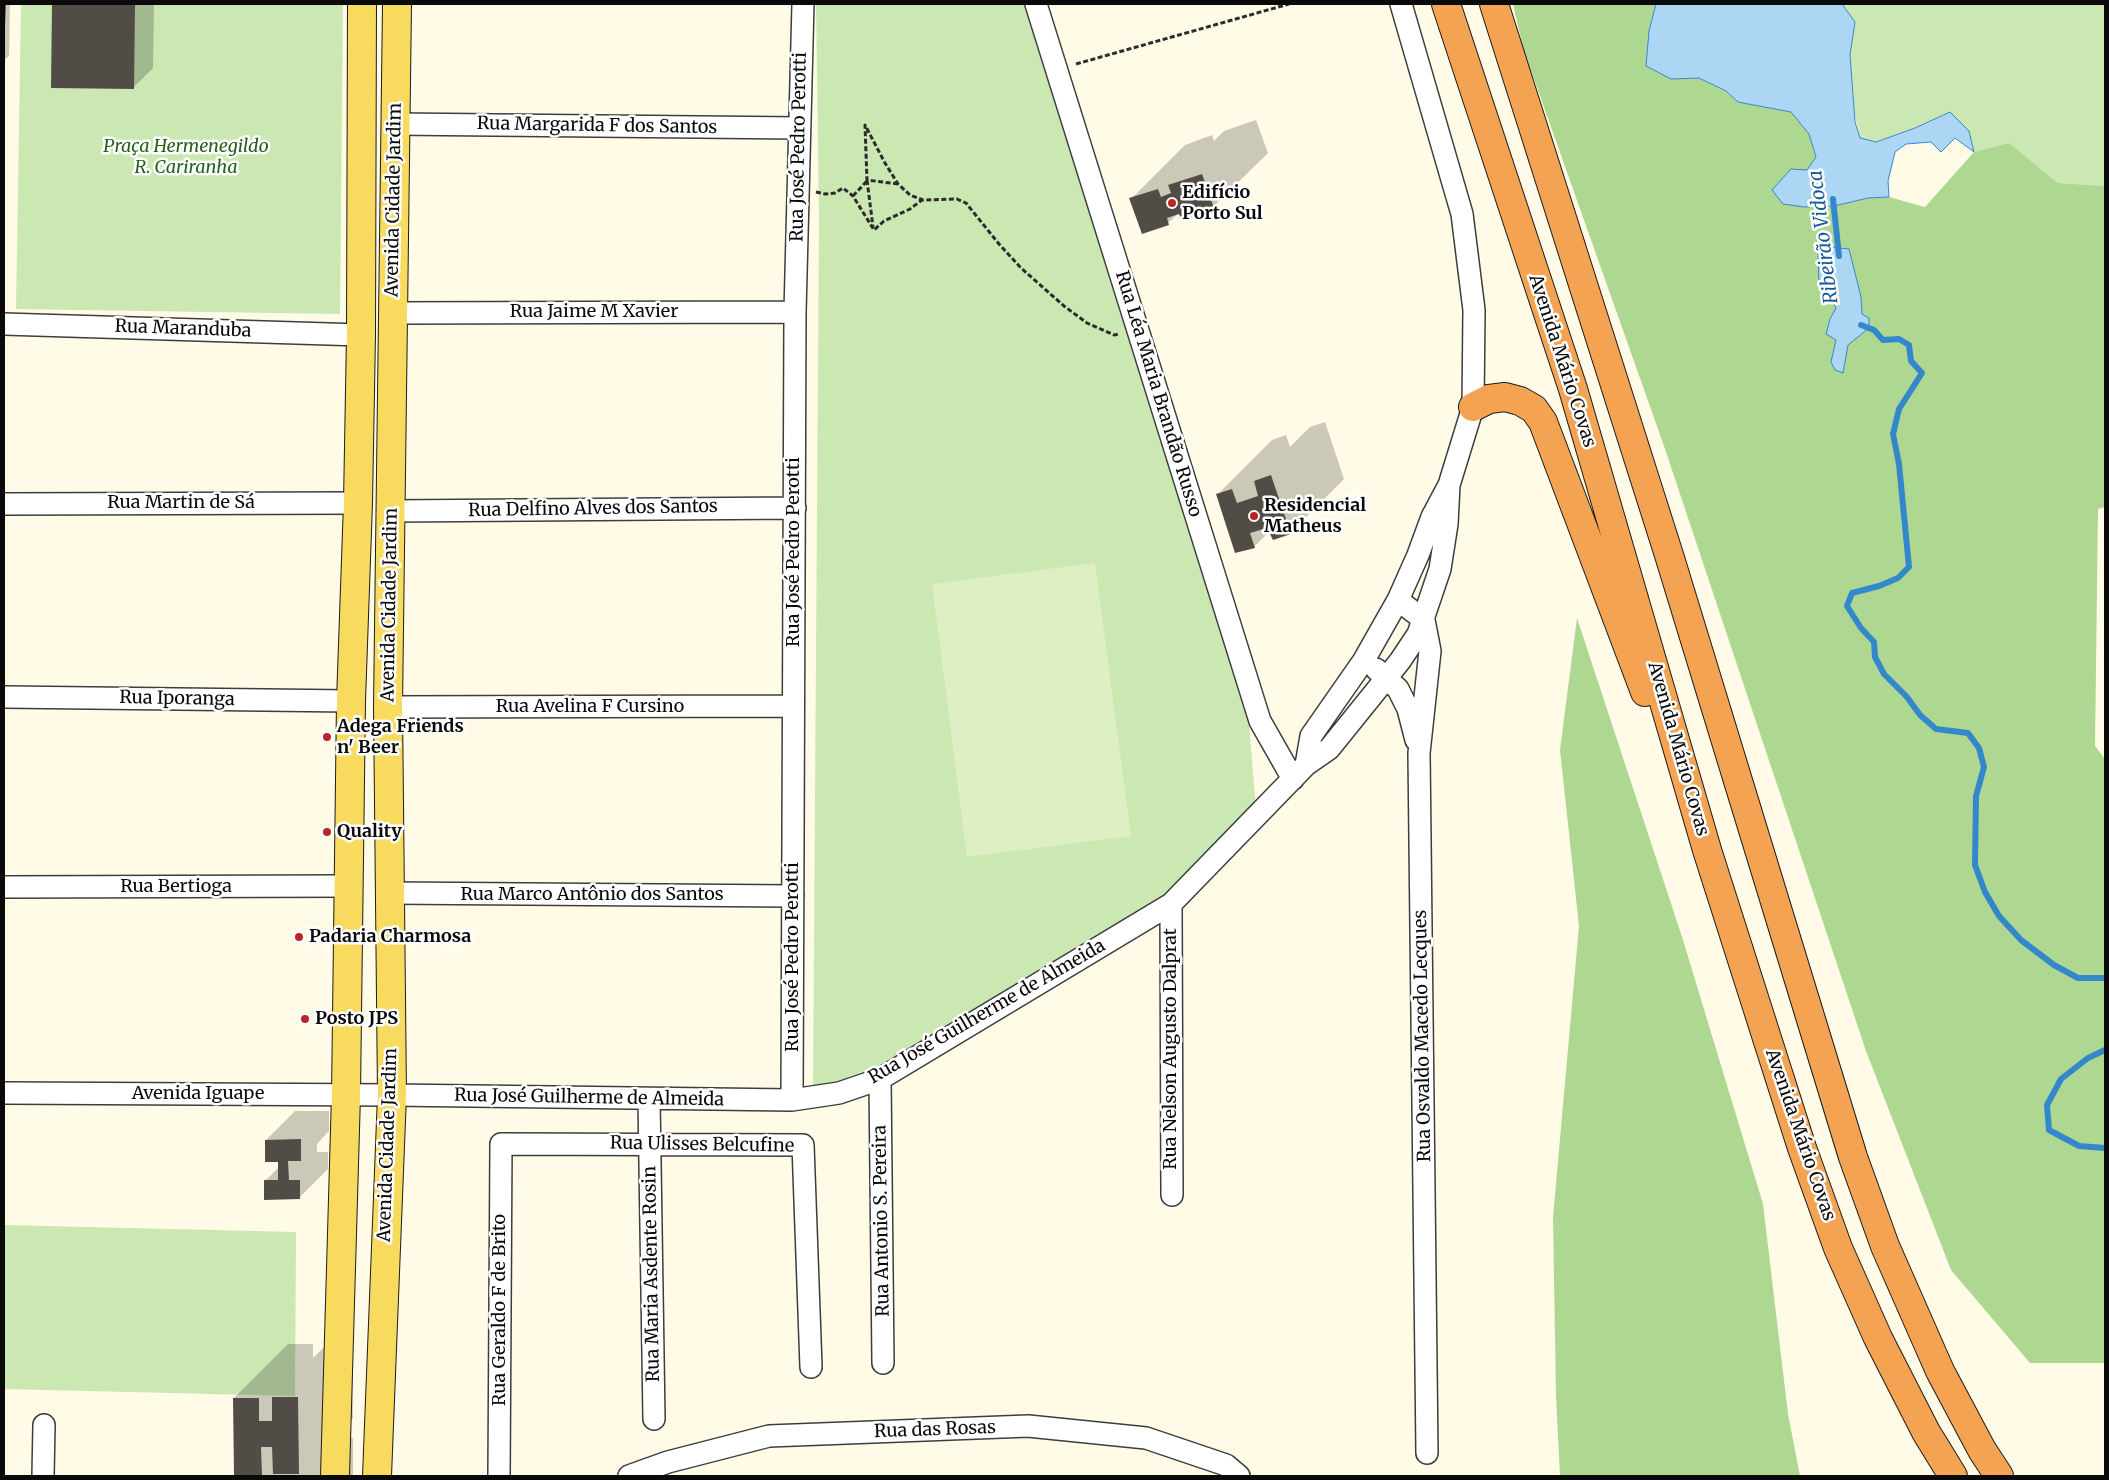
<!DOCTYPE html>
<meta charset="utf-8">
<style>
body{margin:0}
#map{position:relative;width:2109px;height:1480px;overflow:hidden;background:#fffbe7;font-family:Merriweather,serif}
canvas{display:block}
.frame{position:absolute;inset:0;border:5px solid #0a0a0a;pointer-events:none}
</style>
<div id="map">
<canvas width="2109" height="1480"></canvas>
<div class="frame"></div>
</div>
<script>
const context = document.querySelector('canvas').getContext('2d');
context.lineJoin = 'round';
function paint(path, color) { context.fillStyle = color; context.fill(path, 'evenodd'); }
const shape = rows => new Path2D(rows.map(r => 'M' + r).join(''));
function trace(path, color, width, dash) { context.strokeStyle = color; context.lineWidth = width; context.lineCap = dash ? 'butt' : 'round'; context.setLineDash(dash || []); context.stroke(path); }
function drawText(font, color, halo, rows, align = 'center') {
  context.font = font + ' Merriweather,serif'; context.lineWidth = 5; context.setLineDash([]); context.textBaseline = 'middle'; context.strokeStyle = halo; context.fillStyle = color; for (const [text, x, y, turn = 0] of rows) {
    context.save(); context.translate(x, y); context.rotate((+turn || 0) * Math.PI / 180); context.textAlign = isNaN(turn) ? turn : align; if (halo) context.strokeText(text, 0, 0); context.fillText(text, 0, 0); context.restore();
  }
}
const green = shape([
 [21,4,343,4,340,314,16,309],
 [816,4,1024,4,1249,723,1256,809,1166,895,879,1066,813,1089,819,218],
 [1842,4,2105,4,2105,186,2058,183,2009,143,1974,152,1969,131,1950,112,1915,128,1876,142,1860,138,1855,116,1850,55,1855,22],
 [4,1225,296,1232,295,1396,4,1389]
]);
const forest = shape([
 [1513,4,1656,4,1649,31,1671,79,1699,78,1726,91,1738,102,1791,112,1809,134,1816,157,1807,170,1834,206,1868,198,1889,197,1925,207,1974,152,2009,143,2058,183,2105,186,2105,507,2098,509,2095,746,2105,759,2105,1363,2030,1363,1951,1270,1866,1051,1664,446,1523,48],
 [1577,618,1683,940,1763,1204,1788,1414,1800,1476,1560,1476,1556,1397,1553,1217,1579,926,1560,750]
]);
const pitch = shape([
 [1095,563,1131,836,967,857,932,584]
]);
const water = shape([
 [1656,4,1842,4,1855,22,1850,55,1855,122,1860,138,1876,142,1915,128,1950,112,1969,131,1974,152,1955,138,1941,152,1931,142,1906,144,1895,152,1888,181,1889,197,1868,198,1834,206,1804,207,1783,204,1772,190,1791,169,1807,170,1816,157,1809,134,1791,112,1738,102,1726,91,1699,78,1671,79,1646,66,1649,31,1656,4],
 [1818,246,1849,249,1861,297,1862,314,1869,318,1869,328,1848,345,1843,373,1835,370,1831,362,1836,340,1826,334,1830,319,1836,308,1831,297,1819,285,1818,246]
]);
const shadow = shape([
 [4,4,10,4,9,56,4,60],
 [53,4,154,4,153,68,133,88,52,87],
 [1256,120,1268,153,1213,207,1180,212,1168,223,1131,199,1185,145,1212,135,1214,141,1224,131],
 [1325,422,1344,479,1290,533,1270,531,1254,547,1217,495,1272,440,1286,435,1290,447,1310,427],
 [295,1111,329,1111,329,1131,317,1144,317,1152,328,1152,328,1169,299,1198,265,1181,280,1166,280,1161,266,1140],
 [328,1343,352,1343,353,1418,334,1438,353,1438,353,1476,250,1476,253,1473,234,1398,288,1344,313,1344,313,1358]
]);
const stream = shape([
 [1833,199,1839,256],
 [1861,325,1874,330,1883,340,1899,339,1909,345,1911,361,1922,373,1899,409,1893,434,1899,464,1909,567,1898,578,1879,586,1852,593,1847,606,1861,628,1874,642,1875,657,1884,674,1907,697,1920,715,1936,729,1968,733,1979,748,1984,767,1976,796,1975,865,1985,892,1999,916,2021,940,2054,965,2078,978,2105,978],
 [2105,1050,2088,1058,2061,1079,2047,1105,2049,1130,2079,1146,2105,1148]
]);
const building = shape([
 [4,4,6,4,5,28,4,28],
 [52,4,135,4,134,89,51,88],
 [1202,174,1214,208,1182,220,1179,214,1167,218,1169,225,1142,234,1129,198,1158,189,1161,197,1171,193,1168,185],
 [1271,475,1291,534,1273,540,1267,528,1250,533,1255,548,1235,553,1216,494,1232,489,1237,503,1258,496,1254,481],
 [301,1139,301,1161,288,1161,289,1180,300,1180,300,1199,264,1200,264,1180,278,1180,278,1162,265,1162,265,1140],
 [272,1397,298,1397,299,1474,273,1474,272,1447,261,1447,262,1475,234,1475,233,1398,259,1398,259,1421,272,1421]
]);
const path = shape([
 [1076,64,1289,4],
 [867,180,873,227],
 [898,184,867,180,865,125,885,163,898,184,910,195,923,200,957,199,966,203,999,244,1021,268,1064,306,1087,323,1114,335,1119,334],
 [816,192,825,194,835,193,843,188,853,196,874,230,884,221,910,209,922,200],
 [853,196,867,181]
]);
const minor = shape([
 [1036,4,1260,721,1293,779],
 [394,124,799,128],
 [392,313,795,312],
 [4,324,361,335],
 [4,504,358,503],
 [392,511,795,508],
 [1398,600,1424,620,1430,651,1419,753,1427,1453],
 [1376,669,1398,689,1408,709,1416,740],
 [4,697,351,701],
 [388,707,793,706],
 [1306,765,1311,736,1364,660,1398,600,1418,555,1432,517,1449,485,1473,407,1474,310,1462,214,1401,4],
 [4,887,348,886],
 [390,893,793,896],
 [1171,904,1172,1195],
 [880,1079,883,1363],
 [4,1093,392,1095,792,1100,839,1093,880,1079,1171,904,1306,765,1329,749,1400,661,1418,634,1440,569,1447,524,1449,485],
 [649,1099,654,1419],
 [792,1100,795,312,803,4],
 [43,1476,44,1425],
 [499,1476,501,1144,803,1145,811,1367],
 [629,1476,668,1462,769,1436,1028,1426,1146,1438,1226,1465,1239,1476]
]);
const major = shape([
 [335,1476,346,1095,351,701,358,503,361,335,362,4],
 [377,1476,392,1095,388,707,397,4]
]);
const highway = shape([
 [1446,4,1573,389,1707,850,1802,1148,1838,1248,1878,1338,1926,1432,1953,1476],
 [1494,4,1669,555,1853,1157,1885,1246,1940,1371,1982,1450,1999,1476],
 [1473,407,1489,399,1505,397,1520,401,1534,409,1543,422,1645,692]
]);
const markers = [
 [1172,203,5,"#b72525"],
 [1254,516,5,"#b72525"],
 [327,737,5,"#b72525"],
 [327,832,5,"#b72525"],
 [299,937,5,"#b72525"],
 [305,1019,5,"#b72525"]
];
const streetNames = [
 ["Rua Margarida F dos Santos",597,126,1],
 ["Rua José Pedro Perotti",799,147,-89],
 ["Avenida Cidade Jardim",394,200,-89],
 ["Rua Jaime M Xavier",594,312],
 ["Rua Maranduba",183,329,2],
 ["Avenida Mário Covas",1562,361,72],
 ["Rua Léa Maria Brandão Russo",1158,394,73],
 ["Rua Martin de Sá",181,503],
 ["Rua Delfino Alves dos Santos",593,509,-1],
 ["Rua José Pedro Perotti",794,552,-90],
 ["Avenida Cidade Jardim",390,605,-89],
 ["Rua Iporanga",177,699,1],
 ["Rua Avelina F Cursino",590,707],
 ["Avenida Mário Covas",1678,749,74],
 ["Rua Bertioga",176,887],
 ["Rua Marco Antônio dos Santos",592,895],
 ["Rua José Pedro Perotti",793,957,-90],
 ["Rua José Guilherme de Almeida",987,1012,-30],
 ["Rua Osvaldo Macedo Lecques",1423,1036,-91],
 ["Rua Nelson Augusto Dalprat",1171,1049,-90],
 ["Avenida Iguape",198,1094],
 ["Rua José Guilherme de Almeida",589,1098,1],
 ["Avenida Mário Covas",1800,1135,71],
 ["Avenida Cidade Jardim",388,1145,-88],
 ["Rua Ulisses Belcufine",702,1145,1],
 ["Rua Antonio S. Pereira",882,1221,-91],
 ["Rua Maria Asdente Rosin",652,1274,-91],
 ["Rua Geraldo F de Brito",500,1310,-90],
 ["Rua das Rosas",935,1430,-2]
];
const parkNames = [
 ["Praça Hermenegildo",186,147],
 ["R. Cariranha",186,168]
];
const poiNames = [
 ["Edifício",1182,193],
 ["Porto Sul",1182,214],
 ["Residencial",1264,506],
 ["Matheus",1264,527],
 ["Adega Friends",337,727],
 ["n' Beer",337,748],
 ["Quality",337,832],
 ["Padaria Charmosa",309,937],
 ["Posto JPS",315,1019]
];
const waterNames = [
 ["Ribeirão Vidoca",1824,237,-97]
];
paint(green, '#cbe7b2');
paint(forest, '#aed892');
paint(pitch, '#deefc4');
paint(water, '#add6f5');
trace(water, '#3587cb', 1);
paint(shadow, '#0003');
trace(stream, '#3587cb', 6);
paint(building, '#524c46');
trace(minor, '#3d3d3d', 24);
trace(major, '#1b1b1b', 30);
trace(highway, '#1b1b1b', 30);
trace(path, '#2c2c2c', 3, [5, 2.5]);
trace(minor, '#fff', 21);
trace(major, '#f7da5e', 28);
trace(highway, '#f3a351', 28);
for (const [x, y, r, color] of markers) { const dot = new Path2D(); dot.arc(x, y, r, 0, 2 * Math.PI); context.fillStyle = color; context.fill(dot); trace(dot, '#fff', 2); }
drawText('18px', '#0a0a0a', '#fff', streetNames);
drawText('italic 18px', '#275f1c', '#fff', parkNames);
drawText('bold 18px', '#0a0a0a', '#fff', poiNames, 'left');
drawText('italic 19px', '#165998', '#fff', waterNames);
</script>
